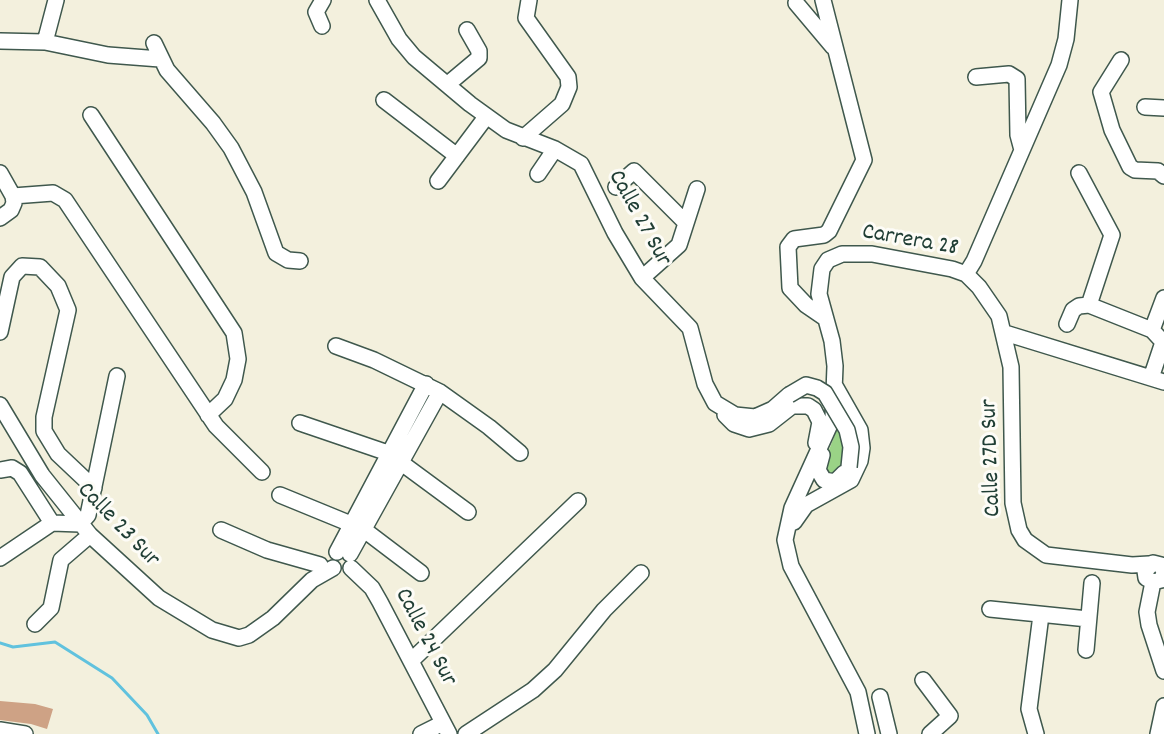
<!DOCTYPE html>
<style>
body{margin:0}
canvas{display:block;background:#f3f0dd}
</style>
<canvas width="1164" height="734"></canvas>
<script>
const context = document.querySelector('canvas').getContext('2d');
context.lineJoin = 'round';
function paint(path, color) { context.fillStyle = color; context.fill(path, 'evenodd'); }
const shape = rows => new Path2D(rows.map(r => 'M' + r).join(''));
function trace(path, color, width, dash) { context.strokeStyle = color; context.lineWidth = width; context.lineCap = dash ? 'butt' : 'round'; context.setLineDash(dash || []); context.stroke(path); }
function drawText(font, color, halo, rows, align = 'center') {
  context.font = font + ' Dekko,sans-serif'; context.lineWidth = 6; context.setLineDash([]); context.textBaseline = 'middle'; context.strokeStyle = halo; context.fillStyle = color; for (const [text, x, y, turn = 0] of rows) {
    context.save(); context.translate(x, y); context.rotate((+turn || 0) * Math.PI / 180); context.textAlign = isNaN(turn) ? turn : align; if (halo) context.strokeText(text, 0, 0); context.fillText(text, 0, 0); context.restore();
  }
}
const green = shape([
 [838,427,844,443,842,468,829,476,823,465]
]);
const stream = shape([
 [0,643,13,647,55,642,112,678,147,715,158,734]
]);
const building = shape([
 [0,701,35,704,53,709,47,729,31,724,0,720]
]);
const minor = shape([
 [377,0,399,39,414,57,470,104,506,130,555,149,581,164,615,233,642,278,690,328,705,384,715,403,735,415,755,417,773,409,789,395],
 [823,0,864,160,829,231,824,235,794,239,788,247,790,288,806,305,825,318],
 [796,3,833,47],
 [322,26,316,12,323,0],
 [0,41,45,42,108,55,160,59],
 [45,42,56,0],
 [154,43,167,70,213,123,231,148,254,192,276,253,288,260,300,261],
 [1121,60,1101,92,1112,130,1130,167,1135,170,1158,171,1164,176],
 [976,77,1009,74,1017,79,1018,135,1022,150],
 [448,84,479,58,479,51,467,30],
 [384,100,457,156],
 [1145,107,1164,108],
 [91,115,234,333,238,359,234,380,225,399,208,415],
 [523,138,562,104,569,87,568,77,526,18,529,0],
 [0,173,13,196,14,203,11,210,0,218],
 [1079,173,1112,235,1089,305],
 [538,174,555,149],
 [438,181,486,117],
 [616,187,634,171,686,223],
 [13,196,53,193,65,200,216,426,262,472],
 [966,274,974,261,1059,65,1066,39,1070,0],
 [642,278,679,245,697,189],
 [1067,324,1073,310,1079,306,1089,305,1152,330,1163,342,1151,378],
 [1152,330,1164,298],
 [0,332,12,277,22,266,40,267,58,286,68,310,44,417,44,431,58,454,94,488],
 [1005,333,1164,382],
 [336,346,374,360,440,392,489,427,520,453],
 [0,405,42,475,90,535,159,598,212,630,239,638,249,635,273,618,312,580,333,568],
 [725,415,734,424,749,429,769,424,792,406,808,406,814,410,820,422,816,443],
 [300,423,388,453,468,512],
 [822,455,818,470,824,480,835,482,844,473],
 [0,470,12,468,20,473,52,523],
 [280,495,363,529,421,573],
 [794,522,806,505,851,480,860,461,862,448,860,430,835,386],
 [221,530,267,550,320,565],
 [337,552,426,384],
 [350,554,440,392],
 [0,558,52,523,80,524,88,515,117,376],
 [351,568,372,588,380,602,449,734],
 [1164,572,1161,565,1153,563,1145,571,1146,578,1153,582,1161,580,1164,574],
 [1153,582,1147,612,1149,625,1164,671],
 [990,609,1088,619],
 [35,624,51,608,61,560,90,535],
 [1086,650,1092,583],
 [411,661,578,501],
 [923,680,950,716,930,734],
 [880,697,889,734],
 [0,730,25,734],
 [421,734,443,723],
 [466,734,533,690,555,670,604,610,641,573],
 [867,734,858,692,791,566,785,540,792,508,833,418,835,366,832,341,819,294,822,269,828,260,842,254,872,254,952,269,966,274,979,287,999,316,1011,367,1013,503,1019,530,1025,540,1046,555,1132,565,1149,564],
 [1036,734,1029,709,1041,615],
 [1158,734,1164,706]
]);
const minorBridge = shape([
 [789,395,806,385,817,388,825,393,847,430,851,447,849,467]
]);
const streetNames = [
 ["Calle 27 Sur",638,219,61],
 ["Carrera 28",910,242,10],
 ["Calle 27D Sur",993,458,-92],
 ["Calle 23 Sur",117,526,46],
 ["Calle 24 Sur",424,638,62]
];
paint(green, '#9ad386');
trace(stream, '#60c2de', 3);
paint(building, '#cea285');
trace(minor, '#3f584d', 18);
trace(minor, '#fff', 15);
trace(minorBridge, '#3f584d', 18, []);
trace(minorBridge, '#fff', 15);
drawText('24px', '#1f3d34', '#fdfcf7', streetNames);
</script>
